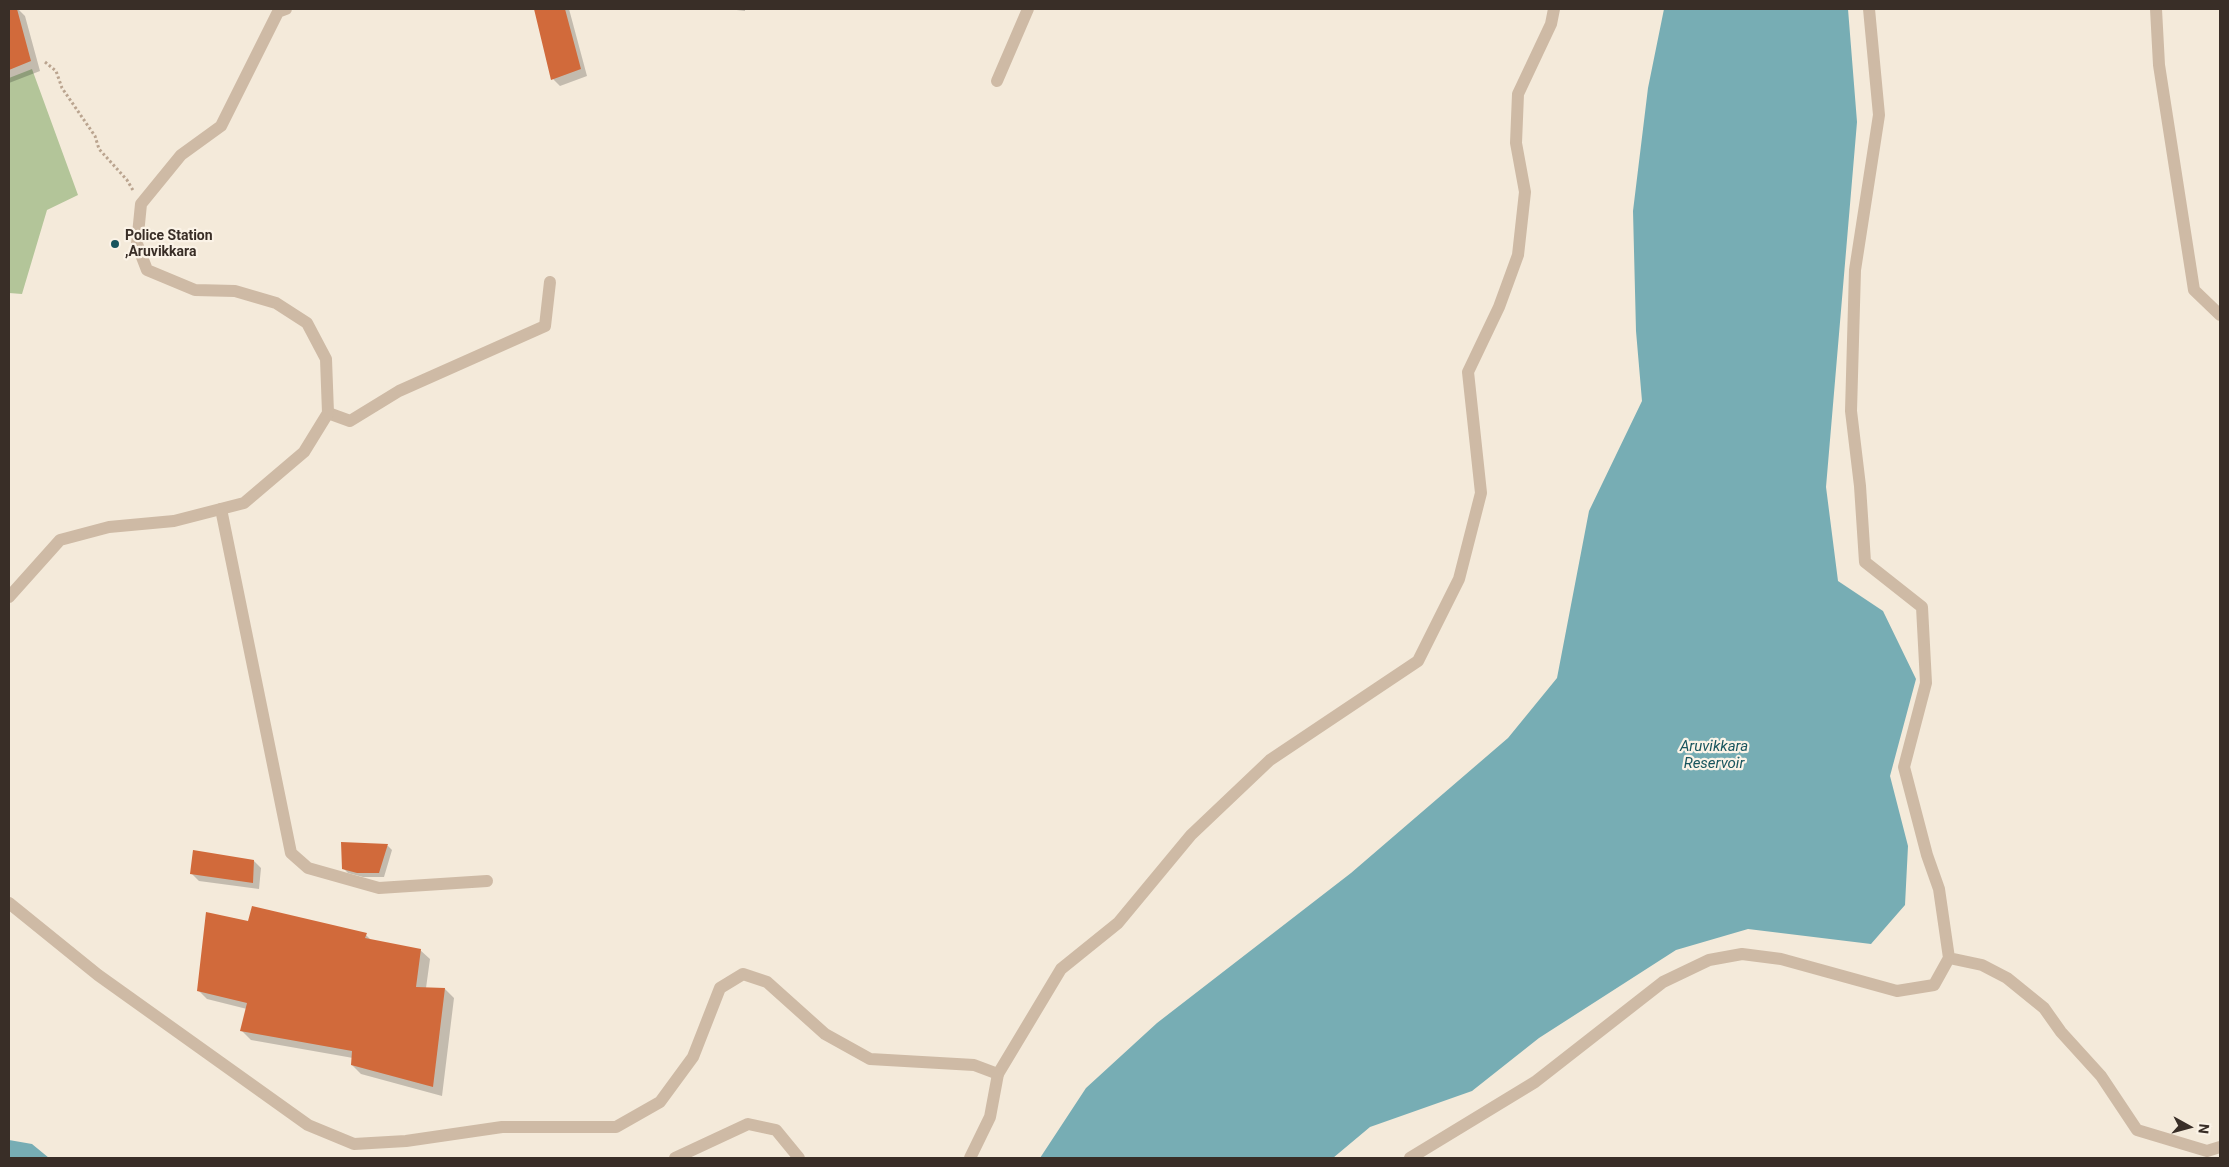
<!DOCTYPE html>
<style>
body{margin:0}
#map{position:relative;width:2229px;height:1167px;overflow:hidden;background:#f4eada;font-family:Roboto,sans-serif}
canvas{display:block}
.frame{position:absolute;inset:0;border:10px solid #392e27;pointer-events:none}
.north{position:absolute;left:2164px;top:1102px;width:50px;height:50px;-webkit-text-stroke:4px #fbf3e7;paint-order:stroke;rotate:97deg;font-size:14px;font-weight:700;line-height:20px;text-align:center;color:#392e27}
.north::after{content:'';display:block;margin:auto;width:18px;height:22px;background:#392e27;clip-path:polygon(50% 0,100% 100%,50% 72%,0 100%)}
</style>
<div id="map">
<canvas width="2229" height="1167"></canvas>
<div class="frame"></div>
<div class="north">N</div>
</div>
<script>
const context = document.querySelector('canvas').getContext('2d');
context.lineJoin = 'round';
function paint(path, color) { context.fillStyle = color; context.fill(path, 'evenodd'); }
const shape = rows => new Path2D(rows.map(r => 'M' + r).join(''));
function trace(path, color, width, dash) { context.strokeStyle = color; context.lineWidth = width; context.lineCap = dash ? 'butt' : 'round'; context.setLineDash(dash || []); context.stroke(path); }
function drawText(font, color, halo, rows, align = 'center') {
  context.font = font + ' Roboto,sans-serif'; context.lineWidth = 4.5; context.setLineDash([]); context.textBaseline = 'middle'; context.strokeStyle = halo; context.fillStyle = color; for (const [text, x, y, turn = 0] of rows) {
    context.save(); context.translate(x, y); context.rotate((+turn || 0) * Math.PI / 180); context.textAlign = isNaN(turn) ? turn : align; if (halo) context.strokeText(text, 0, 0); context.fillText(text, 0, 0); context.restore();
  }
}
const green = shape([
 [32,69,78,195,47,210,22,294,9,293,9,78]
]);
const water = shape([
 [1664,9,1848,9,1857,122,1826,487,1838,581,1883,611,1916,679,1890,776,1908,846,1905,905,1871,944,1748,929,1676,950,1539,1038,1472,1091,1370,1127,1333,1158,1040,1158,1086,1088,1157,1023,1351,873,1508,738,1557,678,1589,511,1642,401,1636,331,1633,211,1648,88],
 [9,1140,32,1144,49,1158,9,1158]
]);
const shadow = shape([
 [9,9,18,9,25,16,40,71,9,83],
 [535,9,569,9,587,76,560,86,553,79],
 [728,9,745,9,745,11],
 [343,844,388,846,392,850,384,877,363,877,348,873,344,869],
 [254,861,261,868,259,889,199,881,192,874],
 [249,923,366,935,372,941,420,950,430,959,426,988,445,989,454,998,442,1096,361,1074,352,1065,353,1058,251,1040,242,1031,247,1009,207,999,198,990]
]);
const building = shape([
 [9,9,17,9,31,61,9,70],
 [534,9,565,9,581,69,551,80],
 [341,842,388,844,379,873,357,873,342,869],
 [193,850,254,860,253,883,190,874],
 [252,906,367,933,365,938,421,949,416,987,445,988,433,1087,351,1065,352,1051,240,1031,247,1003,197,991,206,912,248,921]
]);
const path = shape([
 [45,62,56,71,62,88,95,136,99,149,127,180,134,192]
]);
const minor = shape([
 [2156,9,2159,65,2194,290,2220,315],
 [997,81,1028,9],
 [328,413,350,421,399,391,545,326,550,282],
 [221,509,291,853,308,868,379,888,487,881],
 [1949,958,1982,965,2007,978,2044,1008,2061,1032,2101,1076,2137,1130,2207,1151,2220,1147],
 [998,1074,1061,969,1118,923,1191,835,1270,760,1418,661,1459,579,1481,493,1468,372,1499,307,1518,255,1525,192,1516,143,1518,94,1551,24,1554,9],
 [1410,1158,1535,1082,1663,982,1709,960,1742,954,1781,959,1897,991,1934,985,1949,958,1939,889,1927,855,1904,767,1926,683,1922,607,1865,562,1860,486,1851,411,1855,270,1879,115,1869,9]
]);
const tertiary = shape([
 [9,597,60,540,109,527,174,521,244,503,304,452,328,413,326,359,307,323,276,303,235,291,195,290,147,270,137,244,141,204,181,155,221,126,278,12,286,9],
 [9,903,98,975,308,1125,354,1144,406,1141,502,1127,616,1127,660,1102,693,1057,720,988,743,974,767,982,825,1034,870,1059,974,1065,998,1074,990,1117,970,1158],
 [675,1158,748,1124,776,1130,799,1158]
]);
const markers = [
 [115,244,5,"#18555e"]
];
const poiNames = [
 ["Police Station",125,236],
 [",Aruvikkara",125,252]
];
const waterNames = [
 ["Aruvikkara",1714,747],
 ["Reservoir",1714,764]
];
paint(green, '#b3c599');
paint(water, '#77adb4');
paint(shadow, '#0003');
paint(building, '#d16a3b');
trace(path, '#baa48f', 3, [2.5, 2.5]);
trace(minor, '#cebaa5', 12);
trace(tertiary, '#cebaa5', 12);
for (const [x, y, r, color] of markers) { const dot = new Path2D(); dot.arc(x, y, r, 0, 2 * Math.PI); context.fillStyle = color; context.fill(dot); trace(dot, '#fbf3e7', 2); }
drawText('bold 14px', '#392e27', '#fbf3e7', poiNames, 'left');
drawText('italic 15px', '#18555e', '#fbf3e7', waterNames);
</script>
